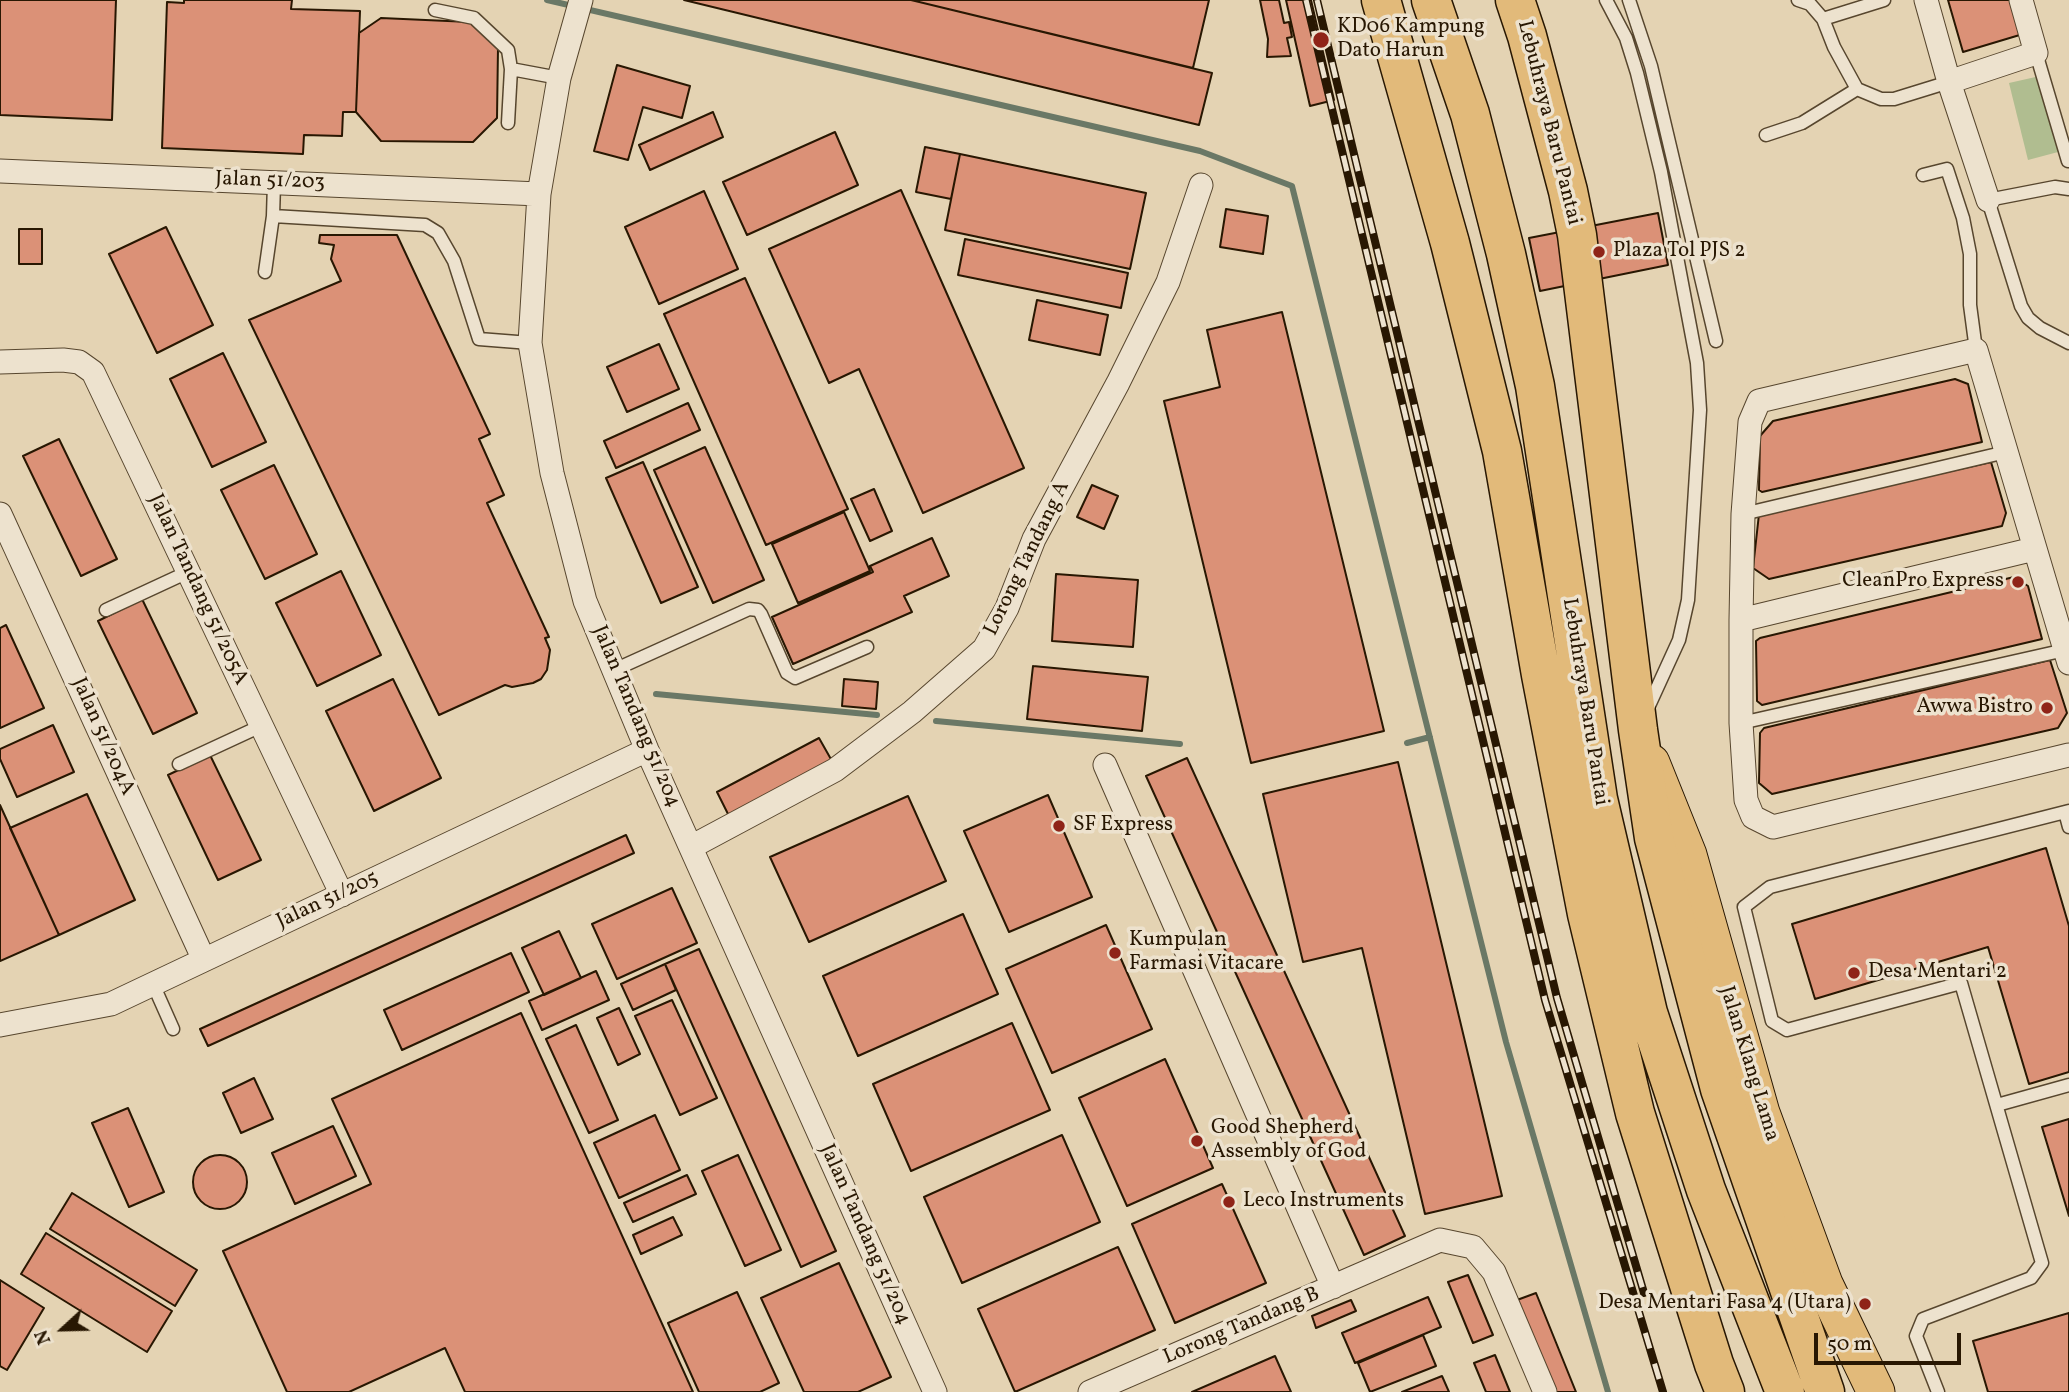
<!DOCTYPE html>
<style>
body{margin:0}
#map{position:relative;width:2069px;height:1392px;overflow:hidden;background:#e4d3b3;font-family:Vollkorn,serif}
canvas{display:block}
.north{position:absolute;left:28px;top:1294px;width:70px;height:70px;-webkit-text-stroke:5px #ede2ce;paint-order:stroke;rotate:248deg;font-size:19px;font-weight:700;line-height:28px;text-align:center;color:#281702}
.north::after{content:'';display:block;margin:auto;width:24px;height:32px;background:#281702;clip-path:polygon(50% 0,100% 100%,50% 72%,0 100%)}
.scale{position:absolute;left:1814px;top:1333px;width:147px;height:32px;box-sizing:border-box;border:4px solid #281702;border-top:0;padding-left:9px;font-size:21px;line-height:24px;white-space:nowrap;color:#281702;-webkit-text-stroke:5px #ede2ce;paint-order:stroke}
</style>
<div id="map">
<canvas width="2069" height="1392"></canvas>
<div class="north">N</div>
<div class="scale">50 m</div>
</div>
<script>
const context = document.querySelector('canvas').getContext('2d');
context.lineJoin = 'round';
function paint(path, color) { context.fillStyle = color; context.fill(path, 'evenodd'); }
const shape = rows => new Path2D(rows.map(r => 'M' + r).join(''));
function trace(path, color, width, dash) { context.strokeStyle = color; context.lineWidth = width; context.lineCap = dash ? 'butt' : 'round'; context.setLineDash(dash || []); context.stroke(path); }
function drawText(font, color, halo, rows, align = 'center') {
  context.font = font + ' Vollkorn,serif'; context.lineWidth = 7; context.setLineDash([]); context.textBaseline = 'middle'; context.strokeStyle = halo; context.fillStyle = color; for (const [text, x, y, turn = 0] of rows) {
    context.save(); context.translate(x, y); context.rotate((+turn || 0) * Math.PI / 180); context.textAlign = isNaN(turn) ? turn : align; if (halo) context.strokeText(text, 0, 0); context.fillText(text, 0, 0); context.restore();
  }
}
const green = shape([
 [2040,76,2058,152,2028,160,2009,83]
]);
const stream = shape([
 [547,0,1200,151,1292,186,1506,1042,1608,1392],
 [656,694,877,715],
 [936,721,1180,744],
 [1407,743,1430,737]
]);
const building = shape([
 [0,0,116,0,112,120,0,115,0,0],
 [184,0,292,0,291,9,360,11,356,112,343,112,342,136,304,135,303,154,162,148,167,2,184,3,184,0],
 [684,0,911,0,1212,73,1199,125,684,0],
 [911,0,1209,0,1193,68,911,0],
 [1260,0,1279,0,1284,23,1289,22,1292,37,1287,38,1291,56,1267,57,1268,39,1260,0],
 [1286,0,1311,0,1334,100,1310,106,1286,0],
 [1948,0,2014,0,2023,34,1963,52,1948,0],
 [381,18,470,22,498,48,497,118,473,142,381,141,356,112,359,33,381,18],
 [617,65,690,86,682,118,643,107,628,160,594,151,617,65],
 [713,112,723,137,650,170,639,145,713,112],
 [835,132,858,185,747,235,723,182,835,132],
 [925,147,960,154,951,199,916,192,925,147],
 [960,154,1146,193,1130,269,945,230,960,154],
 [901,190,1024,468,923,513,859,369,829,383,769,249,901,190],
 [704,191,738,269,659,304,625,227,704,191],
 [1226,209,1268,216,1263,254,1220,247,1226,209],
 [1658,213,1668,265,1540,291,1529,238,1658,213],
 [166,227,213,325,157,353,109,254,166,227],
 [19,229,42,229,42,264,19,264,19,229],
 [320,235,397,235,490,434,479,439,504,495,487,503,549,637,545,638,550,650,547,670,541,679,533,683,512,687,505,685,439,715,249,320,341,281,331,259,334,245,319,243,320,235],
 [965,239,1128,273,1121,308,958,275,965,239],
 [745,278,848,509,766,545,664,314,745,278],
 [1037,300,1108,315,1100,355,1029,340,1037,300],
 [1282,312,1384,731,1251,763,1164,401,1220,387,1207,330,1282,312],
 [659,344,679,389,627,412,607,367,659,344],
 [223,353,266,442,212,467,170,379,223,353],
 [1955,379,1968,384,1982,442,1762,492,1759,490,1760,436,1773,421,1955,379],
 [688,403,700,430,616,468,604,441,688,403],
 [59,439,117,559,81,576,23,456,59,439],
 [705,447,764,580,713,603,654,470,705,447],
 [643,462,698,587,661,603,606,478,643,462],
 [1991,462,2006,513,2002,526,1769,579,1753,568,1759,514,1991,462],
 [274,465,317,554,265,579,221,490,274,465],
 [1092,485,1118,496,1104,529,1077,517,1092,485],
 [874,489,892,531,870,541,851,499,874,489],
 [844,512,870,571,798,603,772,544,844,512],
 [932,538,949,576,904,596,912,612,793,664,772,617,873,572,870,566,932,538],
 [341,571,381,655,317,686,276,603,341,571],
 [1056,574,1138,580,1133,647,1052,641,1056,574],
 [2014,577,2028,586,2042,639,1762,705,1757,701,1756,641,1760,638,2014,577],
 [142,599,197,713,153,734,98,621,142,599],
 [6,625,44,708,0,728,0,628,6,625],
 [2050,660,2067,713,2058,728,1772,794,1759,783,1760,733,1764,728,2050,660],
 [1033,666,1148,677,1142,731,1027,719,1033,666],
 [393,679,441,778,374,811,326,711,393,679],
 [844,679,878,682,876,709,842,706,844,679],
 [53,725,74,772,17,797,0,759,0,749,53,725],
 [819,738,832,761,729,816,717,792,819,738],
 [210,755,261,860,218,880,168,775,210,755],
 [1187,758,1405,1236,1364,1255,1146,776,1187,758],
 [1398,762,1502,1196,1425,1214,1362,948,1303,962,1263,794,1398,762],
 [87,794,135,900,59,935,10,828,87,794],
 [1048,795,1092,897,1009,932,964,831,1048,795],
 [908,796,946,881,809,942,770,857,908,796],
 [0,805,59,935,0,961,0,805],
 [626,835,634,853,208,1046,200,1029,626,835],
 [2046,848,2069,926,2069,1072,2029,1084,1988,947,1815,999,1792,924,2046,848],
 [672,888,697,943,617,979,592,924,672,888],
 [963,914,998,994,858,1056,823,976,963,914],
 [1106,925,1152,1029,1052,1073,1006,969,1106,925],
 [559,931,581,978,544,995,522,948,559,931],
 [699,949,836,1251,801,1267,665,964,699,949],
 [511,953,529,992,402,1050,384,1010,511,953],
 [665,964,676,990,633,1010,621,984,665,964],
 [596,971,609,1000,542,1030,529,1001,596,971],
 [672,1000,717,1098,680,1115,635,1016,672,1000],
 [619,1008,640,1054,618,1065,597,1018,619,1008],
 [521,1013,693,1392,465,1392,445,1348,349,1392,287,1392,223,1251,371,1184,332,1099,521,1013],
 [1012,1023,1050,1110,911,1171,873,1084,1012,1023],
 [576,1025,618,1120,589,1133,546,1039,576,1025],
 [1165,1059,1213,1168,1127,1206,1079,1098,1165,1059],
 [254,1078,273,1119,241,1133,223,1093,254,1078],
 [128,1108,164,1192,129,1207,92,1123,128,1108],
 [655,1115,680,1170,619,1198,594,1143,655,1115],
 [2069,1119,2069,1216,2042,1127,2069,1119],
 [333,1126,356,1176,295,1204,272,1153,333,1126],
 [1062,1135,1100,1222,962,1283,924,1197,1062,1135],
 '193 1182a27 27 0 1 1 54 0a27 27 0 1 1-54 0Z',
 [738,1155,781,1250,745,1266,702,1171,738,1155],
 [687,1175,696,1194,633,1222,624,1203,687,1175],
 [1222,1184,1266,1283,1175,1323,1132,1224,1222,1184],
 [72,1193,197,1270,175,1306,50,1229,72,1193],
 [673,1217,682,1235,641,1254,633,1235,673,1217],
 [46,1233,172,1311,147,1352,21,1274,46,1233],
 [1118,1247,1155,1330,1015,1392,978,1309,1118,1247],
 [839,1263,891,1377,858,1392,804,1392,761,1298,839,1263],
 [1468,1275,1493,1335,1473,1343,1448,1282,1468,1275],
 [0,1280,44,1308,7,1370,0,1366,0,1280],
 [737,1292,779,1383,760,1392,699,1392,668,1323,737,1292],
 [1536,1293,1576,1392,1554,1392,1517,1300,1536,1293],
 [1428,1297,1441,1327,1355,1363,1342,1333,1428,1297],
 [1351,1300,1356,1311,1316,1328,1312,1316,1351,1300],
 [2069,1313,2069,1392,1988,1392,1973,1341,2069,1313],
 [1423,1335,1436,1366,1370,1392,1358,1363,1423,1335],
 [1495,1355,1510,1392,1486,1392,1474,1363,1495,1355],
 [1275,1356,1291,1392,1192,1392,1275,1356],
 [1442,1376,1449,1392,1402,1392,1442,1376]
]);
const lane = shape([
 [1606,0,1626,38,1637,73,1661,172,1697,363,1700,410,1688,600,1679,640,1647,710],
 [1629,0,1651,66,1716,341],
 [1798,0,1810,4,1823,19,1834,47,1857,89,1881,99,1894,99,1949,82],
 [435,10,474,18,508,50,511,69,508,123],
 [1823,19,1884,0],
 [2036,53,2068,161],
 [511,69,559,78],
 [1766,135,1802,123,1857,89],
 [1923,175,1947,169,1963,218,1970,254,1970,305,1976,350],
 [2069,189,2055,187,1988,200,2021,306,2028,318,2040,328,2069,343],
 [273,216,425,225,438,233,454,261,479,339,530,343],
 [265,272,273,216,274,183],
 [1743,514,2006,452],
 [106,610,188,572],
 [614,670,749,609,758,610,761,614,787,673,795,678,867,647],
 [1741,723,2065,650],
 [179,764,261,726],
 [2065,812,2069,827],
 [153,984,173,1029],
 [1997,1105,2069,1085],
 [1938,1392,1916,1336,1923,1319,2031,1278,2042,1263,1961,983,1787,1030,1772,1021,1744,907,1770,887,2069,811]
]);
const street = shape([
 [581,0,559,78,539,194,530,343,552,473,585,601,647,750,935,1392],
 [1926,0,1949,82,1988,200],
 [1949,82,2036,53,2021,0],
 [0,171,539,194],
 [0,362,63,360,79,362,93,372,342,895],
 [0,514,204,960],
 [1741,620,2034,549],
 [2069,663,1976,350,1759,401,1750,422,1743,514,1741,620,1741,723,1746,800,1753,817,1773,827,2069,755],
 [1105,765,1333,1287],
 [691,847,835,770,912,712,984,649,1007,608,1034,539,1118,383,1168,282,1201,185],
 [0,1025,111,1004,647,750],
 [1090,1392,1440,1240,1473,1247,1494,1272,1545,1392]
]);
const primary = shape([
 [1651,763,1688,855,1761,1113,1824,1284,1876,1392]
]);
const highway = shape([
 [1381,0,1450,243,1502,451,1541,675,1587,914,1635,1113,1714,1364,1725,1392],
 [1431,0,1470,114,1506,254,1535,386,1598,799,1648,1013,1706,1190,1785,1392],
 [1515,0,1527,36,1568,191,1577,235,1638,730,1654,838,1720,1089,1825,1392]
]);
const rail = shape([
 [1306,0,1545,1000,1663,1392],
 [1317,0,1557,998,1644,1293]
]);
const markers = [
 [1321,40,9,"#8f2418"],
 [1599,252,7,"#8f2418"],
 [2018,582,7,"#8f2418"],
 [2047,708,7,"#8f2418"],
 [1059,826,7,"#8f2418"],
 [1115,953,7,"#8f2418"],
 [1854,973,7,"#8f2418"],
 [1197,1141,7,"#8f2418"],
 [1229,1202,7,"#8f2418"],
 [1865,1304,7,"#8f2418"]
];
const poiNames = [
 ["KD06 Kampung",1337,28],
 ["Dato Harun",1337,52],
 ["Plaza Tol PJS 2",1613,252],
 ["CleanPro Express",2004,582,"right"],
 ["Awwa Bistro",2033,708,"right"],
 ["SF Express",1073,826],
 ["Kumpulan",1129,941],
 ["Farmasi Vitacare",1129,965],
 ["Desa Mentari 2",1868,973],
 ["Good Shepherd",1211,1129],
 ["Assembly of God",1211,1153],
 ["Leco Instruments",1243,1202],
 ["Desa Mentari Fasa 4 (Utara)",1851,1304,"right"]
];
const streetNames = [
 ["Lebuhraya Baru Pantai",1548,123,76],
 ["Jalan 51/203",270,182,2],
 ["Lorong Tandang A",1028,559,-64],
 ["Jalan Tandang 51/205A",197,590,65],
 ["Lebuhraya Baru Pantai",1584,702,81],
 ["Jalan Tandang 51/204",635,717,67],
 ["Jalan 51/204A",102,737,66],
 ["Jalan 51/205",328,901,-25],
 ["Jalan Klang Lama",1748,1064,73],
 ["Jalan Tandang 51/204",864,1235,66],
 ["Lorong Tandang B",1242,1327,-23]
];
paint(green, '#b0bd90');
trace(stream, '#6a7866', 6);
paint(building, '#db9177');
trace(building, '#281702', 2);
trace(lane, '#57462e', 15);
trace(street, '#57462e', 25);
trace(primary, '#281702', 39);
trace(highway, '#281702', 41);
trace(lane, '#ede2ce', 12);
trace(street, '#ede2ce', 23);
trace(primary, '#e2ba7a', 37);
trace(highway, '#e2ba7a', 38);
trace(rail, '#281702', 8);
trace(rail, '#ede2ce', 5, [16]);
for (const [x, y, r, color] of markers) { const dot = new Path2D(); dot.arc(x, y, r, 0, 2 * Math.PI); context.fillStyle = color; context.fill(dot); trace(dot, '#ede2ce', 2.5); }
drawText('21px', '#281702', '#ede2ce', poiNames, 'left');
drawText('21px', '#281702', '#ede2ce', streetNames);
</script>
